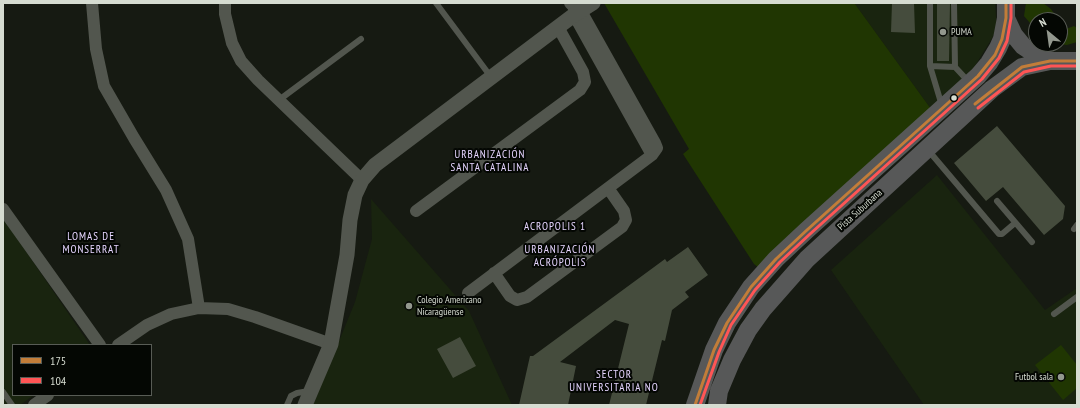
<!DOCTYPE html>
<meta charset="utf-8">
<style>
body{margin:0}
#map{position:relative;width:1080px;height:408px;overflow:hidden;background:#161a12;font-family:"PT Sans Narrow",sans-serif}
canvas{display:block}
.frame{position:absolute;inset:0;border:4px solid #d6dcd1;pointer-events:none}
.legend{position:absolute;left:12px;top:344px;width:140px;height:52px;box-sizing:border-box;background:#040703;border:1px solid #585c55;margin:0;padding:5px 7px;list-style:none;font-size:12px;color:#d6dcd1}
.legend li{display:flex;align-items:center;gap:8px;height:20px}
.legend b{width:20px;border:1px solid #585c55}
.north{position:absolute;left:1028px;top:12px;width:40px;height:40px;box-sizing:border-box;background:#040703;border:1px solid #585c55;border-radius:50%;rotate:331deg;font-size:11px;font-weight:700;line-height:16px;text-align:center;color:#d6dcd1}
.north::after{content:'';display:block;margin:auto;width:14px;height:18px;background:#93988e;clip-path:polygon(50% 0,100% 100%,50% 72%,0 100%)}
</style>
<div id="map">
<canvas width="1080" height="408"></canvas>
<div class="frame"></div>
<ul class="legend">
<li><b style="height:5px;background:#c27d39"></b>175</li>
<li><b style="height:5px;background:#f55"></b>104</li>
</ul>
<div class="north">N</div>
</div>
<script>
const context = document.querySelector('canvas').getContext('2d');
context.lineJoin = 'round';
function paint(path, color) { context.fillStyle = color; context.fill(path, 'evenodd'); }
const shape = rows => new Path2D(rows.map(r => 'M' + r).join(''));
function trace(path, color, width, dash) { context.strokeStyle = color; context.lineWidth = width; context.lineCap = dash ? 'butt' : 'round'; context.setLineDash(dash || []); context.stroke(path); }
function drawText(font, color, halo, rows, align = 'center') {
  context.font = font + ' "PT Sans Narrow",sans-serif'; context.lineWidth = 4; context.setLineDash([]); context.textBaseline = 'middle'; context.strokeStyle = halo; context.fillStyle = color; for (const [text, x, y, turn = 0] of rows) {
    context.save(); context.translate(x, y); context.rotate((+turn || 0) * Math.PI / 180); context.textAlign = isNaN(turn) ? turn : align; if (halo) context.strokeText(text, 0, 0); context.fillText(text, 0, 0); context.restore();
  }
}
const built = shape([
 [856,3,995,3,997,30,973,69,931,109,855,4],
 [937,175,1045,310,1077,288,1077,405,924,405,831,270],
 [371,199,469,311,512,405,313,405,355,302,372,239],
 [3,218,90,345,13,345,13,395,34,395,20,405,3,405]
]);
const green = shape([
 [604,3,856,3,855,4,931,109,764,272,754,264,683,154,689,149],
 [1026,3,1043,3,1051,9,1058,20,1036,20,1036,30,1024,16],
 [1074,26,1077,28,1077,42,1067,45,1059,44,1063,30],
 [1061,345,1077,365,1077,388,1063,400,1035,365]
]);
const building = shape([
 [892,3,914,3,915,33,891,32],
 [937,3,950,3,949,61,937,61],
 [997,126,1065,206,1063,219,1044,235,1003,187,986,201,954,163],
 [688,247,708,275,685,292,689,297,672,310,665,341,662,340,646,405,609,405,629,324,615,320,560,362,576,366,568,405,519,405,530,356,533,356,665,259,667,262],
 [460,337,476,366,453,378,437,349]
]);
const service = shape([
 [436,3,491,77],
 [930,3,930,66,942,106],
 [954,3,955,67,969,82],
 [930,66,955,67],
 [279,100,361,39],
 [928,150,999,234,1002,234,1015,223],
 [997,201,1032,242],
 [1074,229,1077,225],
 [1054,314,1077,297],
 [3,392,12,405],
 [287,405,291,396,297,393,309,391]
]);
const minor = shape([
 [92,3,96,49,104,86,134,138,166,190,188,239,199,308],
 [225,3,225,14,232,43,241,61,258,80,362,180],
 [574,7,574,15,652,155],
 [3,209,100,345],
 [416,211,580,90,585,82,583,72,558,27],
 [494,273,510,296,517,300,527,297,622,227,626,220,624,211,608,188],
 [468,293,652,155,657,148,655,143,581,11,574,7,570,3],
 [118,345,147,325,171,314,199,308,228,309,255,317,331,344],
 [34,405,48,395]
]);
const tertiary = shape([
 [305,405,331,344,347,255,350,220,355,195,362,180,375,165,574,15,593,3]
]);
const primary = shape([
 [1006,3,1006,18,1014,35,1023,46,1035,54,1050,61,1077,61],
 [695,405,714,350,727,323,751,287,776,259,807,230,978,76,989,63,998,48,1002,39,1006,18],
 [717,405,719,391,732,360,748,330,763,309,807,259,992,89,1022,67,1050,61]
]);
const bus1 = shape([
 [975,104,1022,67,1050,61,1077,61],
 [695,405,714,350,727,323,751,287,776,259,807,230,978,76,995,55,1002,39,1006,18,1006,3]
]);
const bus2 = shape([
 [978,108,1024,72,1051,66,1077,66],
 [700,405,719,352,731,325,755,290,780,262,810,234,982,79,999,58,1007,41,1011,18,1011,3]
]);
const markers = [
 [943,32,4,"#93988e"],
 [954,98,3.5,"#d6dcd1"],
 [409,306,4,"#93988e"],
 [1061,377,4,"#93988e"]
];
const poiNames = [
 ["PUMA",951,32],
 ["Colegio Americano",417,300],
 ["Nicaragüense",417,312],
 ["Futbol sala",1053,377,"right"]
];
const streetNames = [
 ["Pista Suburbana",860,210,-42]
];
const neighbourhoodNames = [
 ["URBANIZACIÓN",490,155],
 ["SANTA CATALINA",490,168],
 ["ACROPOLIS 1",555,227],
 ["LOMAS DE",91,237],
 ["MONSERRAT",91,250],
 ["URBANIZACIÓN",560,250],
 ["ACRÓPOLIS",560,263],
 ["SECTOR",614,375],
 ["UNIVERSITARIA NO",614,388]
];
paint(built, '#19240f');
paint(green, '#203602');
paint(building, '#454c3d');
trace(service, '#52564e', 6);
trace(minor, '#52564e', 12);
trace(tertiary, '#52564e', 15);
trace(primary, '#575858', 18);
trace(bus1, '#c27d39', 3);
trace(bus2, '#f55', 3);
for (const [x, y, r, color] of markers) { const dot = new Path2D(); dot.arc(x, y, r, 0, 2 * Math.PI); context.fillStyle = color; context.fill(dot); trace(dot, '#040703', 1.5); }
drawText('10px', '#d6dcd1', '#040703', poiNames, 'left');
drawText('10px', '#d6dcd1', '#040703', streetNames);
context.letterSpacing = '1px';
drawText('11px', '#e5d4fe', '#040703', neighbourhoodNames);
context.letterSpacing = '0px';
</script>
